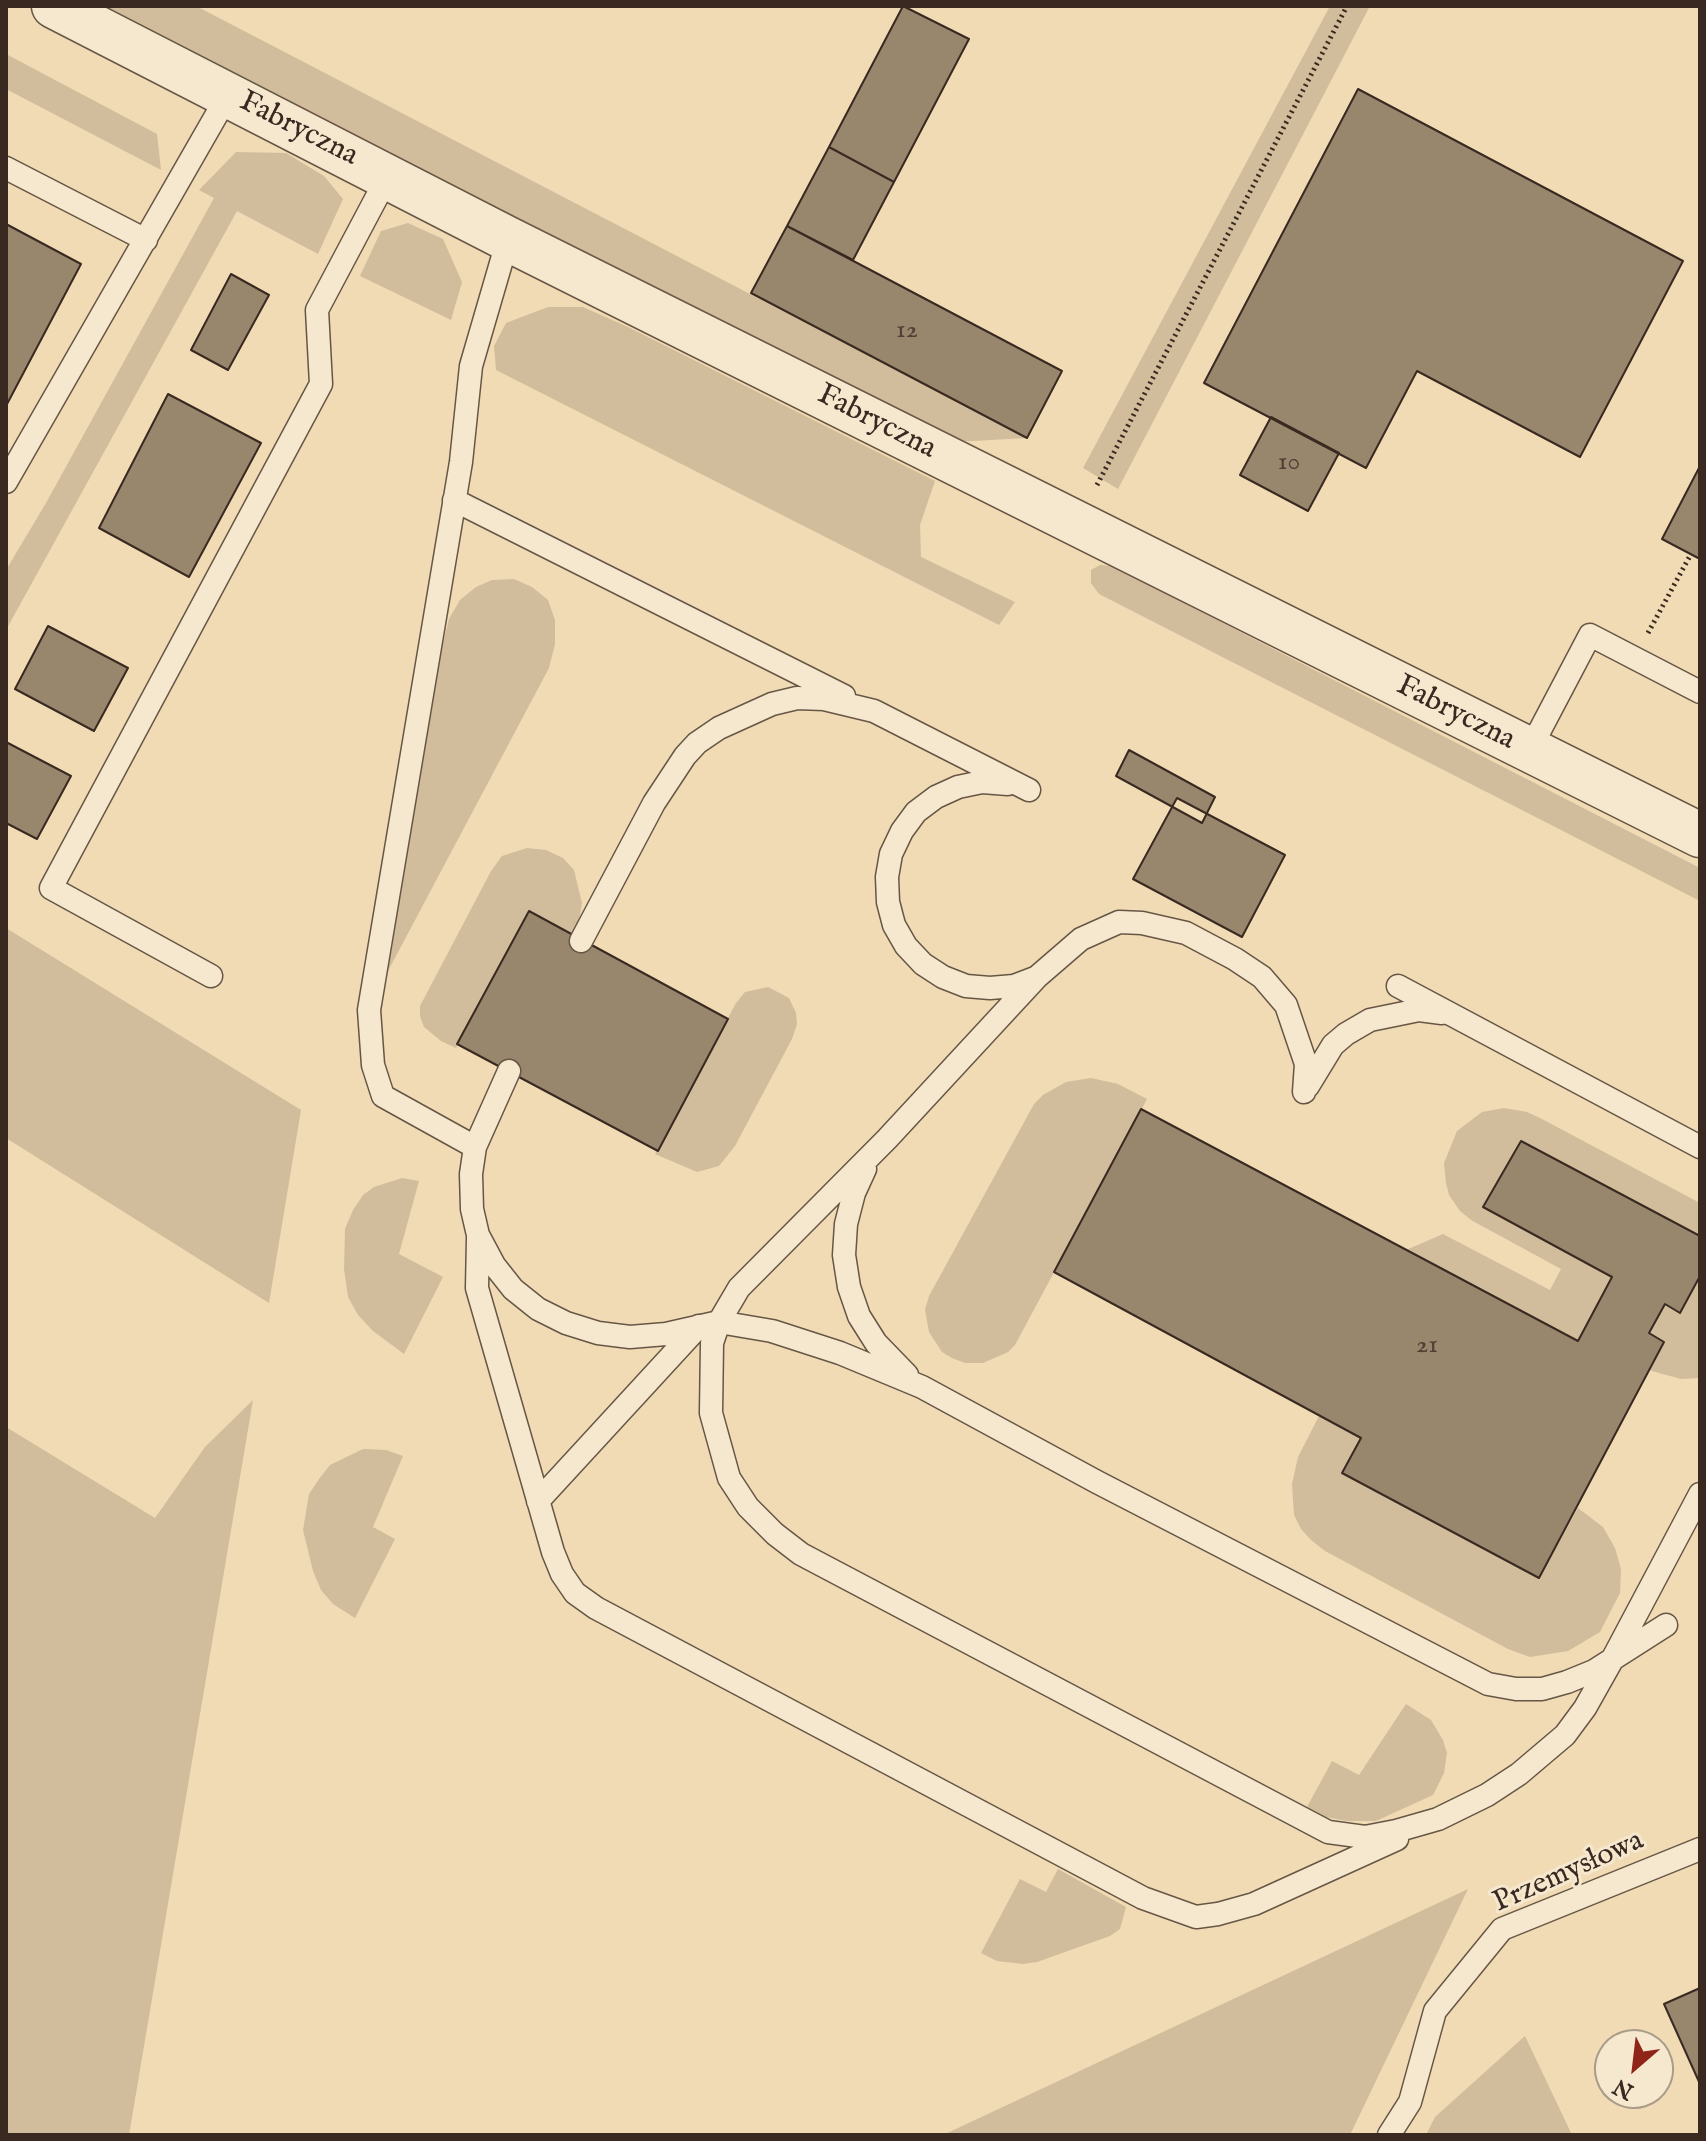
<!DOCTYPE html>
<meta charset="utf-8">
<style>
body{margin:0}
#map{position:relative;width:1706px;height:2141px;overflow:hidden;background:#f0dbb5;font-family:"IM FELL English",serif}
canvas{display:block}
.frame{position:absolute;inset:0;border:8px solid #392920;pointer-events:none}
.north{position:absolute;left:1594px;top:2029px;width:80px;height:80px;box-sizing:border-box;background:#f5e8cf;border:2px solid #aa9c89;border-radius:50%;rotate:208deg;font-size:22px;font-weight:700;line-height:32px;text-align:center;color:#392920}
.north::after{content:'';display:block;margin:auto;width:28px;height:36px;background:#8f2418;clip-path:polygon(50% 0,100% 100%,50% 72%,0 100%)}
</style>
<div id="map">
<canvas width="1706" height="2141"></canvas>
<div class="frame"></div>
<div class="north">N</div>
</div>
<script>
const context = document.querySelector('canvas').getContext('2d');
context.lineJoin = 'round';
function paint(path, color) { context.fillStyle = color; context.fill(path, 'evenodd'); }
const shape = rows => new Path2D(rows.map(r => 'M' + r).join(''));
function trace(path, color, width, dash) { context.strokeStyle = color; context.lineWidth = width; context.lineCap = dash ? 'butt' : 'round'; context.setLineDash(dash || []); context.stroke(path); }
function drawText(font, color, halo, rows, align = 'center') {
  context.font = font + ' "IM FELL English",serif'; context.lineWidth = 6; context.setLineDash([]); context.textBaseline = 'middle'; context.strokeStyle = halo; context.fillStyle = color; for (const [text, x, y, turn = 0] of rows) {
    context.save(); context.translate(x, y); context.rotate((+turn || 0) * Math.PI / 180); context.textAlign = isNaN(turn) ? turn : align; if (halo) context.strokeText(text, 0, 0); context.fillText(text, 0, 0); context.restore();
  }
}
const green = shape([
 [96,6,196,6,1027,438,955,442],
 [1330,6,1370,6,1118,489,1083,468],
 [6,54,157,134,161,170,6,89],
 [236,152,286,153,324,176,343,199,318,254,237,211,6,630,6,570,46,503,214,198,199,190],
 [408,223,443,239,462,282,451,320,360,276,381,231],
 [548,307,583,307,628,327,935,481,920,525,921,557,1015,602,999,625,496,370,494,346,506,323],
 [1100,565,1112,566,1700,868,1700,901,1099,594,1091,583,1091,570],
 [514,579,532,587,548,600,555,620,555,644,549,668,388,971,441,651,449,619,460,600,476,587,492,580],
 [527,848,546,850,563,858,574,870,582,903,579,921,572,936,528,912,456,1048,441,1041,424,1027,420,1016,420,1006,491,871,502,856],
 [6,928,301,1110,269,1303,6,1138],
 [768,987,789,998,796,1013,797,1024,792,1039,735,1146,719,1166,697,1172,655,1154,736,1003,745,992],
 [1091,1078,1118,1084,1147,1099,1015,1345,1008,1352,983,1363,965,1363,952,1358,942,1352,929,1332,925,1310,929,1296,1034,1104,1043,1095,1066,1082],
 [1504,1108,1527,1112,1542,1119,1700,1203,1700,1236,1520,1141,1483,1207,1612,1277,1578,1341,1406,1250,1443,1234,1550,1290,1561,1269,1471,1220,1460,1211,1449,1195,1446,1183,1444,1163,1457,1131,1482,1112],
 [402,1178,419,1181,399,1254,443,1277,404,1354,373,1331,358,1315,348,1297,344,1269,345,1229,353,1210,363,1195,374,1187],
 [1700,1276,1700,1378,1681,1379,1652,1371,1650,1370,1664,1342,1649,1333,1665,1304,1680,1313],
 [253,1400,129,2135,6,2135,6,1427,155,1518,205,1447],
 [1320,1414,1361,1438,1343,1473,1539,1578,1578,1508,1603,1527,1615,1548,1621,1569,1620,1593,1600,1632,1568,1651,1530,1657,1508,1649,1325,1551,1311,1540,1301,1529,1294,1515,1292,1484,1298,1457],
 [363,1449,386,1450,403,1456,373,1527,395,1539,355,1618,333,1604,321,1590,313,1571,303,1530,309,1494,319,1479,330,1465],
 [1406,1704,1431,1720,1443,1740,1447,1753,1444,1773,1433,1795,1376,1821,1347,1821,1326,1817,1307,1807,1332,1761,1359,1775],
 [1058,1869,1126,1907,1120,1929,1110,1936,1037,1962,1023,1964,997,1961,981,1953,1020,1879,1046,1892],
 [1468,1889,1350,2135,943,2135],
 [1525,2036,1572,2135,1426,2135,1435,2117]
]);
const building = shape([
 [903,6,969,39,894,182,829,147,903,6],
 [1358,89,1683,261,1580,457,1417,371,1366,468,1204,383,1358,89],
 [829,147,894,182,853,260,787,226,829,147],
 [6,224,81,264,6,406,6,224],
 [787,226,1062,371,1027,438,751,293,787,226],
 [231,274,269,295,228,370,191,350,231,274],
 [168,394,261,443,189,577,99,528,168,394],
 [1271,417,1339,453,1308,511,1240,475,1271,417],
 [1700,466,1700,559,1662,539,1700,466],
 [48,626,128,668,94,731,15,689,48,626],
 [6,742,71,776,37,839,6,823,6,742],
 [1129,750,1215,797,1202,823,1116,776,1129,750],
 [1177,798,1285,855,1242,937,1133,879,1177,798],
 [529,911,728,1019,658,1151,457,1044,529,911],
 [1141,1109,1578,1341,1612,1277,1483,1207,1521,1141,1700,1236,1700,1276,1680,1313,1665,1304,1649,1333,1664,1342,1539,1578,1342,1473,1361,1438,1054,1272,1141,1109],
 [1700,1988,1700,2084,1664,2004,1700,1988]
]);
const path = shape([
 [1097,485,1347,6],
 [1648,633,1691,554]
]);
const lane = shape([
 [6,168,146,240],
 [6,482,228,95],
 [454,500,844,696],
 [1529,751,1590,635,1700,692],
 [1008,784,982,782,958,787,936,797,916,812,902,831,891,854,887,877,888,902,894,925,906,946,923,964,943,977,966,986,990,988,1014,986,1035,978],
 [581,941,654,803,685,756,697,743,719,728,772,704,797,698,824,699,874,711,1029,790],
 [211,976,51,888,321,384,317,310,388,176],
 [1398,986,1700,1147],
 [509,1071,475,1147,471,1174,472,1209,478,1235,494,1265,513,1289,538,1309,566,1323,598,1333,630,1337,666,1334,719,1322,772,1331,840,1353,922,1387,1097,1482,1488,1684,1516,1689,1542,1689,1567,1682,1594,1671,1666,1625],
 [1308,1086,1333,1045,1346,1034,1370,1020,1419,1010,1442,1013],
 [1304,1092,1306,1064,1286,1005,1262,977,1235,959,1186,933,1142,923,1119,922,1081,939,1037,977,887,1139,739,1288,719,1322,712,1343,711,1413,729,1478,748,1507,775,1534,801,1554,1328,1832,1365,1837,1396,1831,1438,1819,1487,1795,1519,1774,1565,1735,1585,1708,1612,1660,1700,1494],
 [475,1147,383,1096,373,1065,369,1010,461,462,471,366,508,239],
 [865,1169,854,1193,846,1224,844,1255,849,1287,859,1316,876,1343,907,1375],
 [478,1238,477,1288,553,1552,562,1574,575,1593,596,1608,1143,1898,1196,1917,1218,1914,1254,1904,1397,1839],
 [538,1501,699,1326],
 [1389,2135,1410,2102,1435,2011,1502,1929,1700,1849]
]);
const street = shape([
 [54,6,508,239,1700,835]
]);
const numberNames = [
 ["12",907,332],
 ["10",1289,464],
 ["21",1427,1347]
];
const streetNames = [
 ["Fabryczna",298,130,27],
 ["Fabryczna",876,423,27],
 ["Fabryczna",1455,714,27],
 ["Przemysłowa",1569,1873,-24]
];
paint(green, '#d1bd9c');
paint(building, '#98866d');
trace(building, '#392920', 2);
trace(lane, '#675645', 25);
trace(street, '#675645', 47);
trace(path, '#392920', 5, [2, 4]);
trace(lane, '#f5e8cf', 22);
trace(street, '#f5e8cf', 44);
drawText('26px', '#514033', null, numberNames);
drawText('30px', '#392920', '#f5e8cf', streetNames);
</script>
